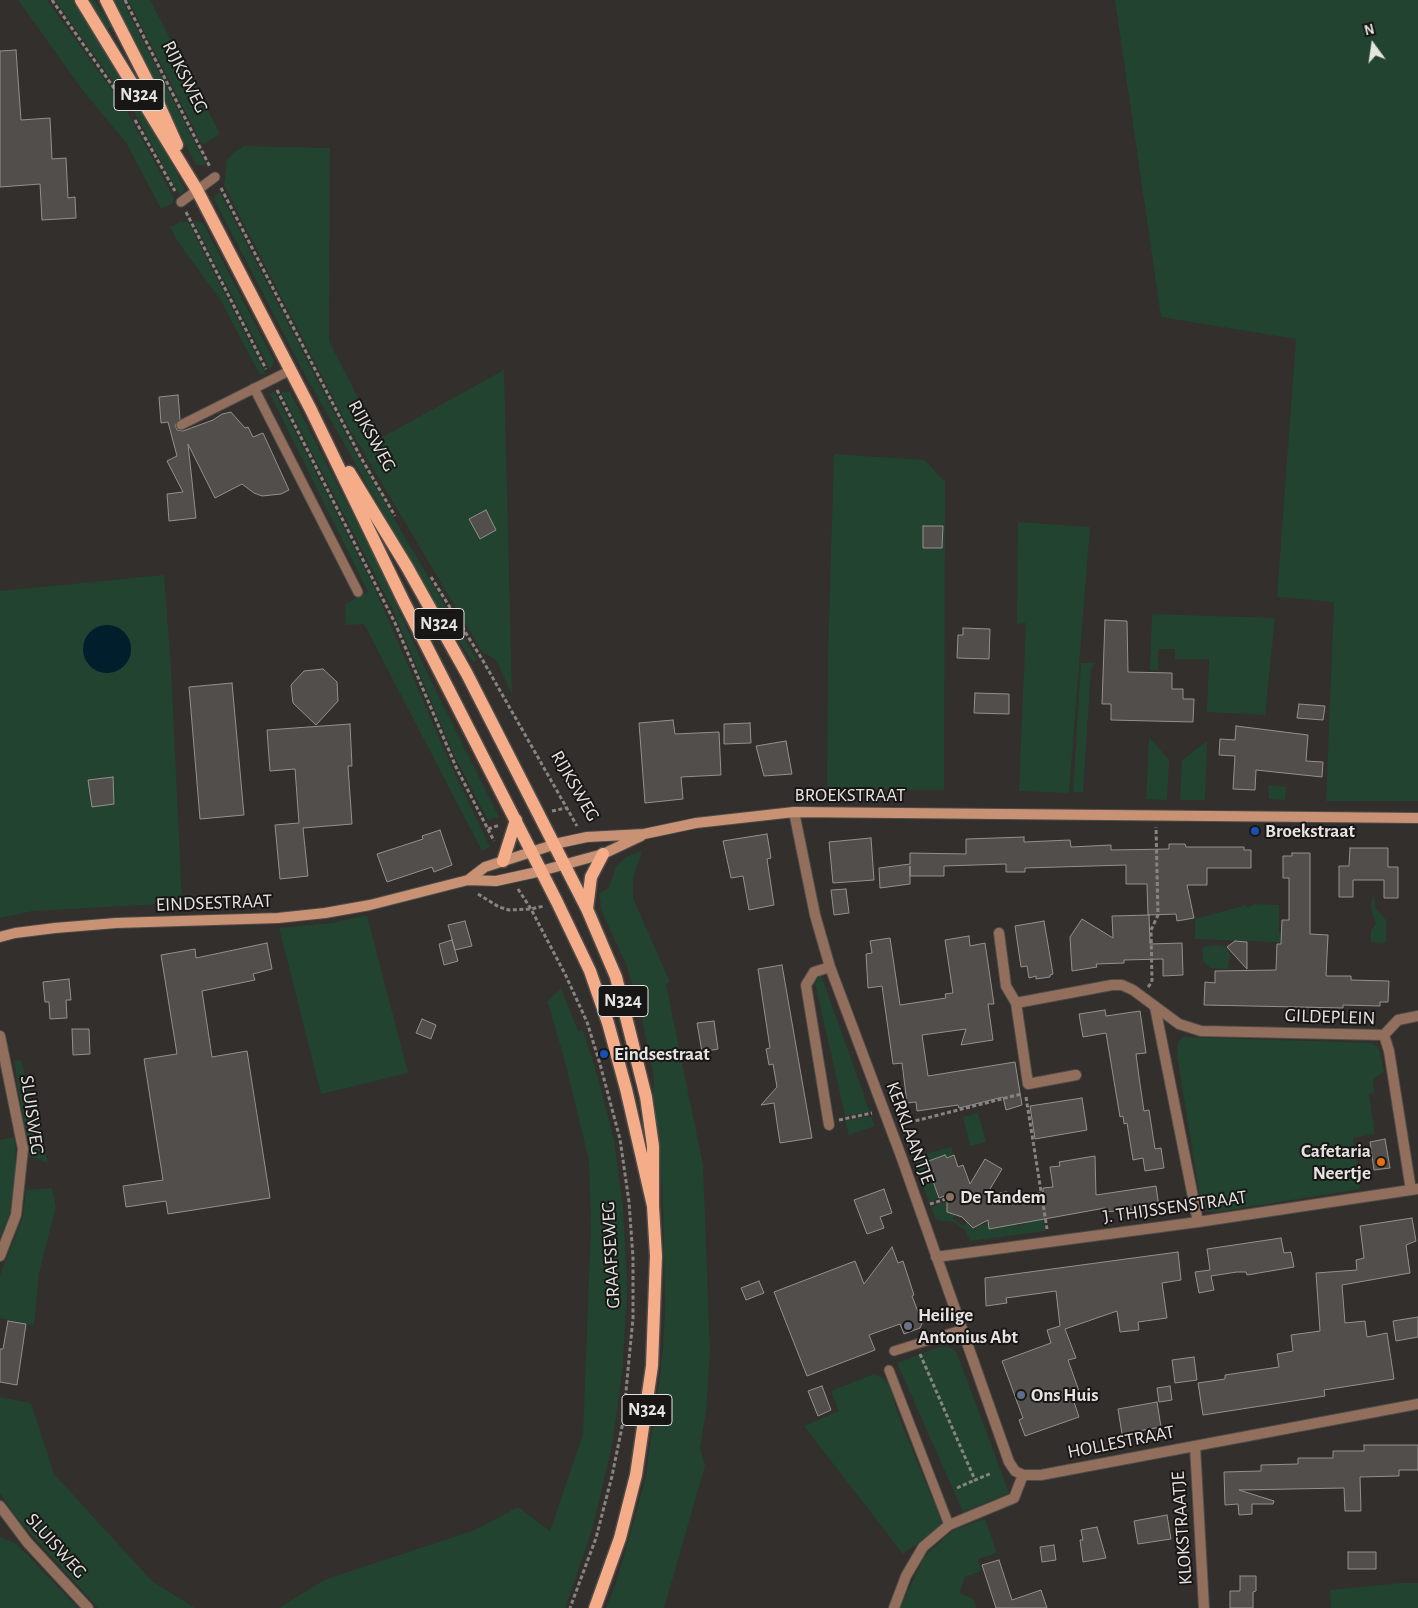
<!DOCTYPE html>
<style>
body{margin:0}
#map{position:relative;width:1418px;height:1608px;overflow:hidden;background:#322f2c;font-family:"Alegreya Sans",sans-serif}
canvas{display:block}
.north{position:absolute;left:1348px;top:20px;width:50px;height:50px;-webkit-text-stroke:4px #191716;paint-order:stroke;rotate:346deg;font-size:14px;font-weight:700;line-height:20px;text-align:center;color:#e6e4e2}
.north::after{content:'';display:block;margin:auto;width:18px;height:22px;background:#e6e4e2;clip-path:polygon(50% 0,100% 100%,50% 72%,0 100%)}
</style>
<div id="map">
<canvas width="1418" height="1608"></canvas>
<div class="north">N</div>
</div>
<script>
const context = document.querySelector('canvas').getContext('2d');
context.lineJoin = 'round';
function paint(path, color) { context.fillStyle = color; context.fill(path, 'evenodd'); }
const shape = rows => new Path2D(rows.map(r => 'M' + r).join(''));
function trace(path, color, width, dash) { context.strokeStyle = color; context.lineWidth = width; context.lineCap = dash ? 'butt' : 'round'; context.setLineDash(dash || []); context.stroke(path); }
function drawText(font, color, halo, rows, align = 'center') {
  context.font = font + ' "Alegreya Sans",sans-serif'; context.lineWidth = 4; context.setLineDash([]); context.textBaseline = 'middle'; context.strokeStyle = halo; context.fillStyle = color; for (const [text, x, y, turn = 0] of rows) {
    context.save(); context.translate(x, y); context.rotate((+turn || 0) * Math.PI / 180); context.textAlign = isNaN(turn) ? turn : align; if (halo) context.strokeText(text, 0, 0); context.fillText(text, 0, 0); context.restore();
  }
}
const green = shape([
 [18,0,47,0,125,108,174,198,172,204,161,209,127,144,81,88],
 [55,0,75,0,165,151,185,189,180,196,135,113],
 [88,0,94,0,112,27,106,29],
 [111,0,122,0,206,165,196,165],
 [128,0,150,0,220,134,207,142,202,144],
 [1115,0,1418,0,1418,801,1326,801,1334,602,1277,597,1296,339,1161,317],
 [244,146,330,148,329,341,379,439,504,370,512,694,496,660,482,652,345,421,224,185,227,160,233,153],
 [219,191,352,447,477,660,473,662,441,616,303,371,214,199],
 [193,220,203,223,274,361,271,368,270,369],
 [181,221,188,222,265,373,260,375,220,299,178,242,170,227],
 [274,391,376,591,452,768,490,847,482,851,364,624,346,625,345,604,368,592,270,394],
 [281,392,290,392,377,562,429,677,499,817,488,820,454,755,392,608],
 [834,454,925,460,945,482,944,790,827,789,828,655],
 [1018,522,1090,527,1069,793,1019,791,1026,623,1017,624],
 [164,575,171,666,182,903,33,911,0,918,0,591],
 [112,626,120,629,130,641,131,655,127,663],
 [1152,614,1275,618,1265,715,1207,712,1209,659,1175,659,1175,649,1158,649,1158,670,1150,670],
 [1081,663,1095,663,1091,669,1083,792,1073,792],
 [1149,737,1169,760,1167,800,1146,799],
 [1207,741,1205,800,1180,800,1182,760],
 [1268,785,1286,787,1285,800,1269,799],
 [642,851,633,878,633,898,670,982,666,984,703,1165,710,1353,706,1411,700,1447,705,1466,664,1608,606,1608,616,1584,645,1481,663,1353,665,1306,663,1198,659,1146,652,1109,654,1077,639,1005,626,964,602,912,599,894,609,887,616,867,625,857],
 [1373,893,1376,909,1386,920,1386,943,1371,942,1371,930,1376,924,1371,907],
 [1255,904,1279,905,1279,933,1329,934,1329,944,1195,939,1195,919,1246,905,1247,908],
 [367,915,408,1073,321,1094,279,928,332,923],
 [1216,945,1225,946,1230,955,1228,969,1210,968,1203,961,1202,948,1207,946],
 [821,975,870,1112,845,1116,815,983],
 [561,988,578,1031,583,1030,598,1078,614,1140,623,1207,627,1286,623,1364,613,1441,593,1527,565,1608,279,1608,324,1580,475,1530,518,1507,550,1531,583,1434,591,1227,589,1161,564,1058,548,1003,545,1004],
 [1183,1037,1371,1043,1379,1048,1384,1072,1373,1079,1374,1092,1369,1094,1375,1134,1353,1138,1360,1189,1217,1212,1208,1211,1200,1198,1177,1055,1178,1042],
 [14,1060,21,1061,48,1163,29,1156],
 [978,1113,986,1142,970,1146,963,1117],
 [871,1116,875,1126,849,1135,845,1121],
 [14,1137,16,1149,15,1175,10,1213,0,1238,0,1140],
 [951,1147,954,1155,947,1158,945,1155,926,1162,938,1198,929,1202,913,1157],
 [52,1188,56,1206,39,1273,34,1325,0,1318,0,1275,23,1217,26,1190],
 [947,1201,947,1212,955,1214,953,1219,963,1226,967,1222,973,1229,988,1222,989,1229,1027,1224,1025,1210,1041,1208,1045,1231,970,1241,965,1230,954,1222,936,1220,931,1207],
 [947,1346,956,1351,1009,1493,963,1512,897,1363,939,1347],
 [874,1374,881,1377,889,1385,899,1417,943,1525,903,1554,804,1426,839,1411,831,1391],
 [0,1397,31,1403,54,1474,152,1581,195,1608,98,1608,14,1515,0,1493],
 [985,1519,997,1553,978,1559,981,1571,965,1577,959,1593,973,1599,976,1608,900,1608,924,1557,953,1530],
 [0,1537,16,1543,78,1608,0,1608],
 [1400,1583,1418,1583,1418,1608,1331,1608,1330,1590]
]);
const water = shape([
 '83 649a24 24 0 1 1 48 0a24 24 0 1 1-48 0Z'
]);
const building = shape([
 [16,50,21,120,50,118,52,159,66,158,68,198,75,197,76,218,42,220,40,184,0,187,0,51,16,50],
 [178,395,180,419,175,425,177,430,183,431,213,420,222,414,231,412,245,428,248,427,253,437,263,433,289,490,281,494,262,496,254,493,242,484,215,498,188,444,196,518,169,521,167,494,183,492,167,461,177,456,168,422,161,423,159,397,178,395],
 [486,510,496,530,480,539,469,519,486,510],
 [923,526,943,526,942,548,923,548,923,526],
 [1105,620,1127,621,1128,672,1172,673,1172,689,1183,689,1183,699,1194,699,1193,722,1111,720,1111,704,1102,704,1105,620],
 [963,628,990,629,989,659,957,658,958,635,963,635,963,628],
 [323,669,337,682,338,701,316,725,293,703,291,685,304,671,323,669],
 [232,683,244,815,200,819,189,687,232,683],
 [975,693,1009,694,1009,714,974,713,975,693],
 [1299,704,1325,706,1323,720,1297,718,1299,704],
 [673,720,675,734,719,732,721,775,681,777,683,799,645,803,639,723,673,720],
 [750,723,751,743,724,744,724,724,750,723],
 [350,724,352,766,348,766,352,824,303,828,308,876,280,879,275,825,299,823,295,769,270,771,267,730,350,724],
 [1236,726,1308,735,1306,761,1323,762,1322,777,1256,770,1255,790,1233,789,1235,756,1219,755,1220,739,1235,740,1236,726],
 [786,741,792,774,764,776,756,746,786,741],
 [113,777,114,804,92,807,88,780,113,777],
 [440,830,452,865,434,872,432,867,387,882,377,854,423,839,422,836,440,830],
 [767,834,771,858,767,859,774,905,749,910,743,876,731,878,723,841,767,834],
 [1024,837,1024,842,1070,840,1071,847,1111,845,1111,850,1169,849,1169,844,1185,844,1186,847,1244,847,1244,850,1251,850,1251,868,1207,868,1207,885,1187,885,1194,918,1177,921,1176,914,1148,915,1147,884,1126,884,1126,865,1025,868,1025,872,1006,872,1006,864,944,866,944,876,910,876,910,866,910,884,880,888,879,868,910,864,910,853,966,854,966,839,1024,837],
 [871,838,874,880,833,883,829,842,871,838],
 [1350,848,1388,848,1388,867,1398,867,1398,898,1384,898,1384,880,1353,880,1353,897,1339,897,1339,866,1349,866,1350,848],
 [1292,853,1310,853,1310,934,1328,935,1326,976,1351,976,1351,980,1389,981,1388,1002,1380,1002,1380,1006,1343,1005,1343,1008,1204,1005,1205,982,1215,983,1215,971,1276,970,1277,944,1281,944,1282,920,1289,920,1289,878,1283,878,1283,856,1292,856,1292,853],
 [846,889,849,913,834,915,831,890,846,889],
 [1149,915,1150,944,1182,943,1183,975,1163,976,1163,959,1124,960,1124,963,1096,964,1097,967,1072,971,1070,937,1082,919,1113,938,1112,916,1149,915],
 [465,921,472,946,455,950,448,925,465,921],
 [1044,921,1053,974,1050,975,1050,977,1036,979,1036,976,1029,978,1027,966,1021,967,1015,926,1044,921],
 [969,936,970,946,985,943,994,1004,988,1004,993,1040,961,1045,966,1029,922,1035,928,1076,1015,1062,1022,1105,1006,1110,1003,1097,959,1108,958,1105,917,1111,916,1102,907,1103,902,1063,893,1064,882,986,868,988,866,954,872,953,870,941,890,938,900,1005,946,998,945,994,953,993,945,940,969,936],
 [452,940,458,961,444,965,439,944,452,940],
 [1235,941,1247,942,1247,969,1227,947,1235,941],
 [267,943,272,969,253,974,255,980,202,991,212,1057,247,1051,270,1198,168,1214,166,1201,126,1207,123,1186,163,1180,144,1059,177,1054,161,955,195,949,196,958,267,943],
 [782,965,812,1138,780,1143,774,1103,761,1105,777,1087,773,1064,769,1065,766,1049,770,1048,758,969,782,965],
 [69,979,71,1000,66,1000,67,1018,50,1019,49,1002,45,1002,43,982,69,979],
 [1105,1010,1106,1016,1140,1011,1146,1053,1136,1054,1139,1077,1144,1111,1149,1110,1155,1149,1161,1148,1164,1168,1145,1171,1143,1158,1133,1160,1127,1123,1124,1124,1123,1116,1120,1117,1106,1033,1083,1037,1079,1014,1105,1010],
 [422,1019,436,1025,431,1039,416,1033,422,1019],
 [714,1021,718,1049,702,1052,697,1023,714,1021],
 [72,1029,89,1029,90,1054,73,1055,72,1029],
 [1082,1098,1087,1130,1035,1139,1030,1106,1082,1098],
 [1385,1139,1390,1168,1374,1170,1370,1142,1385,1139],
 [945,1155,947,1158,954,1155,958,1167,963,1165,970,1184,985,1159,1002,1169,987,1194,1007,1192,1008,1197,1043,1192,1043,1188,1053,1187,1050,1167,1060,1166,1059,1162,1095,1156,1096,1195,1156,1186,1159,1207,1105,1212,1105,1208,989,1229,988,1220,973,1228,962,1217,947,1212,947,1195,939,1198,926,1162,945,1155],
 [884,1189,892,1213,880,1217,884,1228,867,1234,854,1200,884,1189],
 [1412,1218,1416,1241,1406,1245,1410,1273,1342,1285,1345,1323,1365,1321,1367,1337,1387,1333,1394,1379,1324,1390,1325,1396,1203,1415,1198,1383,1225,1379,1225,1375,1279,1367,1277,1354,1293,1351,1291,1335,1320,1331,1316,1273,1357,1270,1356,1260,1364,1258,1360,1226,1412,1218],
 [1281,1238,1284,1253,1291,1252,1294,1267,1247,1275,1246,1272,1237,1272,1211,1276,1214,1290,1199,1293,1195,1272,1210,1270,1207,1249,1281,1238],
 [892,1247,898,1263,903,1261,914,1295,912,1296,920,1317,924,1319,920,1328,904,1334,900,1324,869,1335,875,1350,807,1376,774,1292,855,1261,864,1284,892,1247],
 [1178,1252,1181,1280,1162,1283,1167,1318,1138,1322,1139,1330,1120,1332,1117,1311,1065,1329,1076,1358,1068,1360,1079,1391,1071,1393,1079,1417,1025,1436,1019,1420,1023,1418,1002,1361,1051,1343,1047,1330,1060,1326,1056,1291,1006,1298,1007,1303,986,1306,985,1278,1178,1252],
 [759,1281,764,1293,746,1300,741,1288,759,1281],
 [1418,1317,1418,1337,1396,1341,1393,1321,1418,1317],
 [8,1321,26,1324,17,1385,0,1382,0,1349,3,1349,8,1321],
 [1194,1357,1197,1380,1175,1383,1172,1360,1194,1357],
 [822,1386,831,1410,818,1416,808,1391,822,1386],
 [1170,1386,1172,1400,1159,1402,1157,1388,1170,1386],
 [1157,1402,1161,1427,1122,1434,1118,1409,1157,1402],
 [1364,1445,1418,1445,1418,1470,1399,1470,1399,1476,1360,1477,1361,1511,1345,1511,1344,1488,1239,1490,1274,1501,1273,1504,1252,1504,1252,1514,1239,1515,1238,1504,1225,1505,1224,1472,1261,1471,1261,1465,1298,1464,1298,1458,1333,1458,1333,1451,1364,1451,1364,1445],
 [1167,1515,1171,1539,1138,1544,1134,1521,1167,1515],
 [1097,1527,1106,1558,1083,1562,1080,1540,1083,1540,1081,1530,1097,1527],
 [1054,1545,1056,1560,1042,1562,1040,1547,1054,1545],
 [1348,1552,1376,1552,1376,1569,1348,1569,1348,1552],
 [999,1560,1012,1600,1041,1590,1047,1608,996,1608,982,1565,999,1560],
 [1240,1576,1256,1576,1256,1591,1253,1592,1253,1608,1230,1608,1230,1591,1240,1591,1240,1576]
]);
const path = shape([
 [52,0,128,108],
 [125,0,210,167],
 [135,120,175,191],
 [221,188,360,456,395,516],
 [186,212,266,369],
 [277,390,395,623,456,767,494,841],
 [431,577,482,659,577,826],
 [552,811,566,808],
 [488,829,500,825],
 [518,889,531,909,566,976,587,1022,600,1064,620,1139,629,1202,633,1258,633,1318,623,1422,612,1476,596,1538,570,1608],
 [478,894,499,907,509,910,531,909,544,906],
 [1148,987,1152,982,1151,930,1158,915,1156,827],
 [1026,1097,1047,1229],
 [839,1120,872,1113],
 [903,1124,1021,1094],
 [930,1204,946,1199],
 [920,1354,975,1480,992,1473],
 [957,1488,975,1480]
]);
const lane = shape([
 [181,202,215,177],
 [254,388,358,592],
 [181,425,291,370],
 [894,1351,961,1330],
 [889,1370,949,1525]
]);
const street = shape([
 [794,812,815,915,830,967,901,1156,1009,1462,1015,1471,1023,1475,1041,1475,1418,1404],
 [999,933,1006,986,1016,1003,1028,1084,1076,1075],
 [1016,1003,1112,985,1122,985,1133,990,1179,1024,1201,1031,1384,1035,1389,1051,1411,1190],
 [1155,1007,1198,1222],
 [1384,1035,1398,1020,1418,1016],
 [0,1036,23,1149,16,1215,0,1256],
 [829,1125,806,985,814,972,830,967],
 [936,1257,1198,1222,1417,1189],
 [1195,1446,1204,1608],
 [0,1506,27,1542,88,1608],
 [894,1608,906,1576,923,1547,949,1525,1014,1498,1023,1475]
]);
const secondary = shape([
 [468,880,485,867,559,843,587,837,644,834,696,823,794,812,1418,818],
 [0,937,15,933,55,928,116,923,278,918,325,913,370,905,468,880,496,881,537,872,603,854,641,836]
]);
const primary = shape([
 [81,0,197,190,311,410,403,600,557,902,590,971,608,1023,626,1089,653,1206],
 [106,0,155,96,177,145],
 [349,472,407,567,467,674,587,909,616,977,646,1097,653,1146,653,1206,656,1256,652,1366,636,1475,620,1538,595,1608],
 [503,861,516,820],
 [587,909,591,877,603,854]
]);
const markers = [
 [1255,831,5,"#1a4fb4"],
 [604,1054,5,"#1a4fb4"],
 [1381,1162,5,"#e8710a"],
 [950,1197,5,"#8d6e63"],
 [908,1326,5,"#6b7280"],
 [1021,1395,5,"#5c6f8a"]
];
const shields = [
 [139,95,50],
 [439,624,50],
 [623,1001,50],
 [647,1410,50]
];
const shieldNames = [
 ["N324",139,95],
 ["N324",439,624],
 ["N324",623,1001],
 ["N324",647,1410]
];
const streetNames = [
 ["RIJKSWEG",185,77,63],
 ["RIJKSWEG",372,436,61],
 ["RIJKSWEG",575,786,60],
 ["BROEKSTRAAT",850,795],
 ["EINDSESTRAAT",214,903,-2],
 ["GILDEPLEIN",1330,1017,2],
 ["SLUISWEG",32,1115,82],
 ["KERKLAANTJE",910,1133,70],
 ["J. THIJSSENSTRAAT",1175,1207,-8],
 ["GRAAFSEWEG",611,1255,-93],
 ["HOLLESTRAAT",1121,1442,-11],
 ["KLOKSTRAATJE",1182,1528,-94],
 ["SLUISWEG",56,1546,48]
];
const poiNames = [
 ["Broekstraat",1265,831],
 ["Eindsestraat",614,1054],
 ["Cafetaria",1371,1151,"right"],
 ["Neertje",1371,1173,"right"],
 ["De Tandem",960,1197],
 ["Heilige",918,1315],
 ["Antonius Abt",918,1337],
 ["Ons Huis",1031,1395]
];
paint(green, '#224330');
paint(water, '#011e2c');
paint(building, '#524e4b');
trace(building, '#94918d', 1);
trace(lane, '#4f4c49', 11);
trace(street, '#4f4c49', 12);
trace(secondary, '#4f4c49', 12);
trace(primary, '#4f4c49', 15);
trace(path, '#878482', 3, [4, 2.5]);
trace(lane, '#926f5d', 9);
trace(street, '#926f5d', 10);
trace(secondary, '#c99275', 10);
trace(primary, '#f4ad88', 12);
for (const [x, y, r, color] of markers) { const dot = new Path2D(); dot.arc(x, y, r, 0, 2 * Math.PI); context.fillStyle = color; context.fill(dot); trace(dot, '#191716', 2); }
for (const [x, y, w] of shields) { const box = new Path2D(); box.roundRect(x - w / 2, y - 15.5, w, 31, 4); context.fillStyle = '#191716'; context.fill(box); trace(box, '#e6e4e2', 1); }
drawText('bold 18px', '#e6e4e2', null, shieldNames);
drawText('19px', '#e6e4e2', '#191716', streetNames);
drawText('bold 19px', '#e6e4e2', '#191716', poiNames, 'left');
</script>
